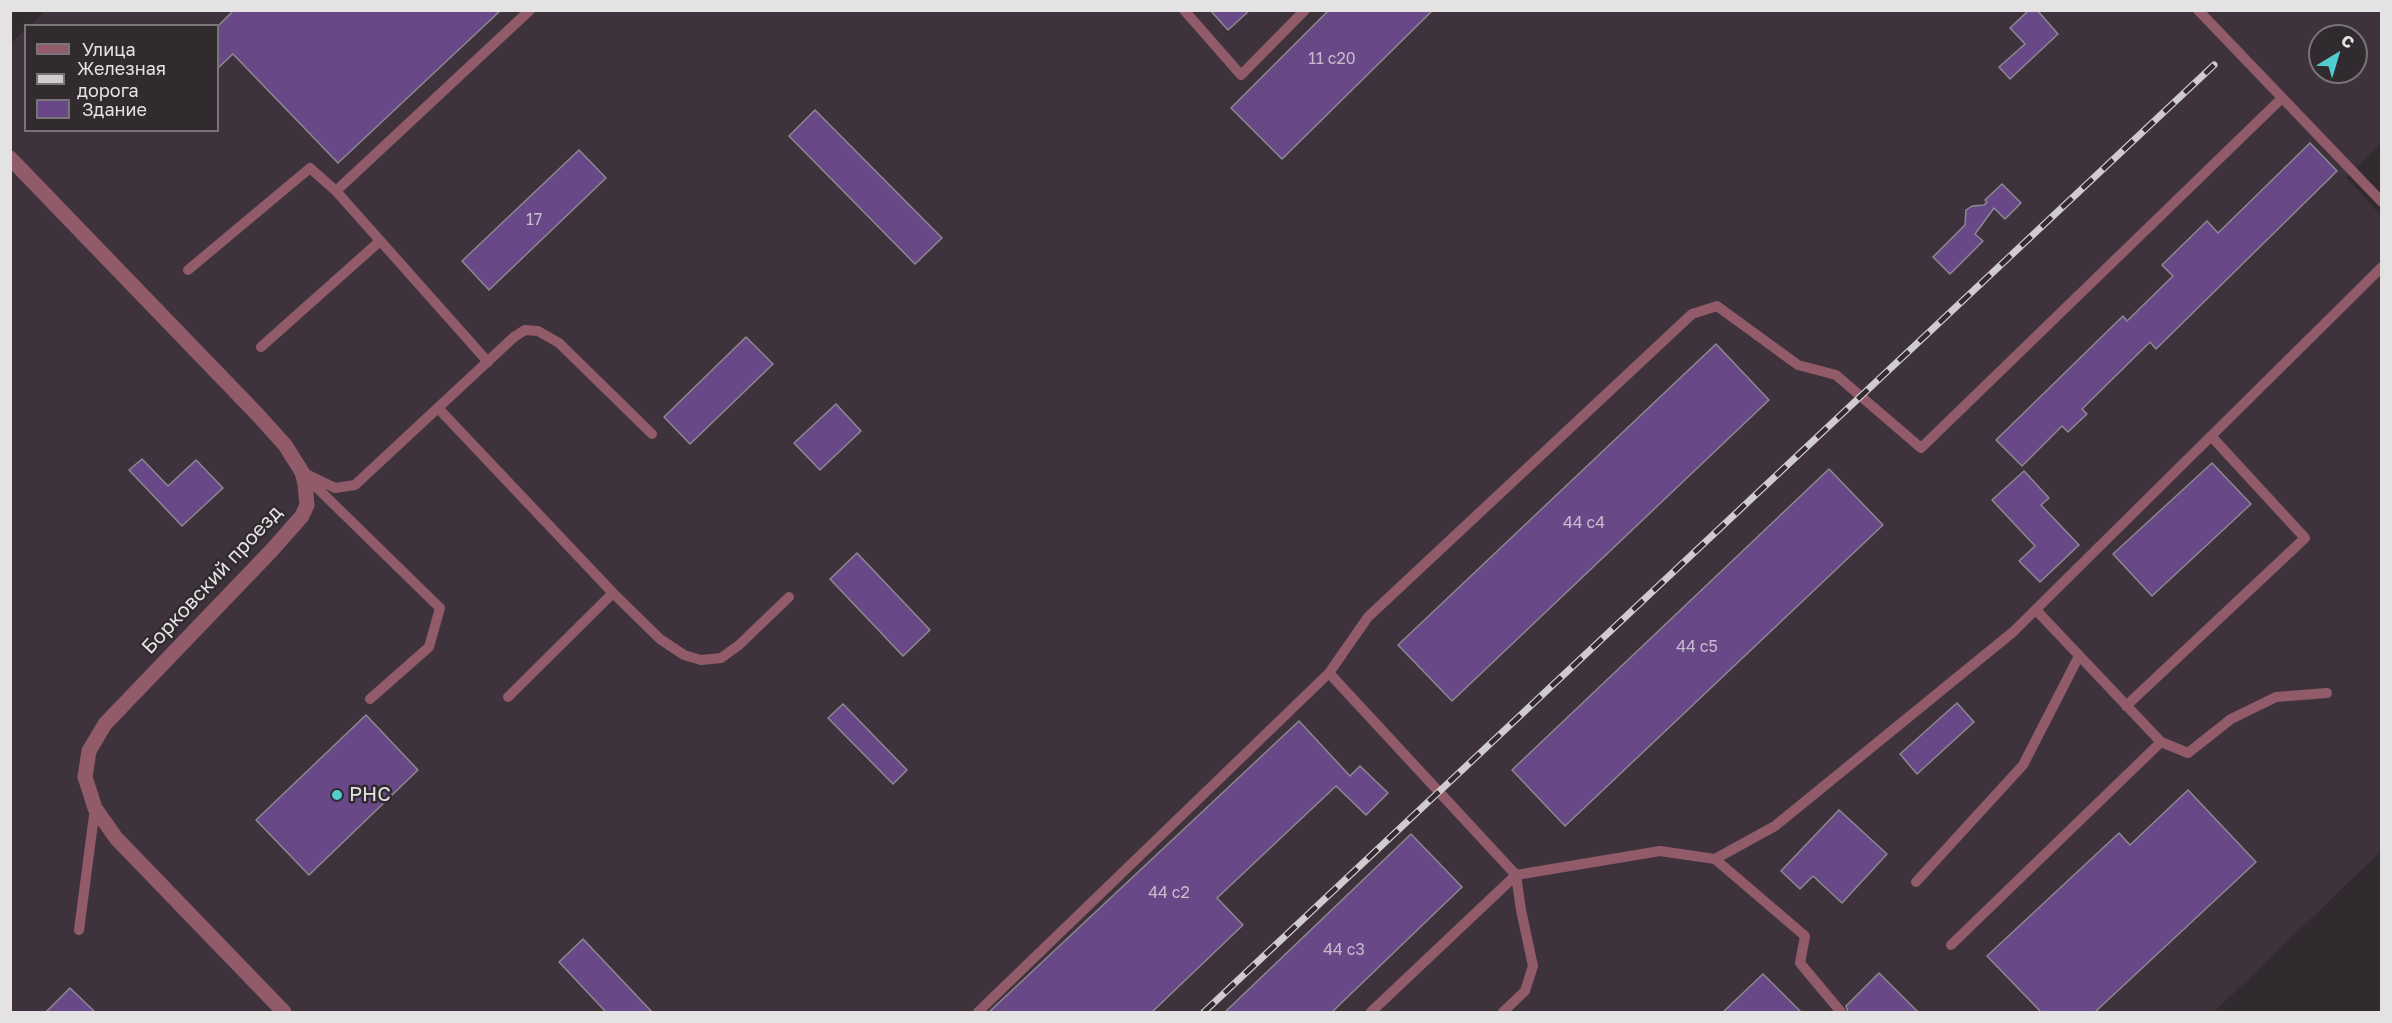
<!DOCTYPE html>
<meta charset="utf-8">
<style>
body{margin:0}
#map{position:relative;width:2392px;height:1023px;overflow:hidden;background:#312b30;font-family:"Golos Text",sans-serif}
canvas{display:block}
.frame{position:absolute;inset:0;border:12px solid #e5e2e4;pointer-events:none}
.legend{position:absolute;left:24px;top:24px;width:195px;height:108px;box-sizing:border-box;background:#312b30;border:2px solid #797478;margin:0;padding:8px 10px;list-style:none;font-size:18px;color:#e5e2e4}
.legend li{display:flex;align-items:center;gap:12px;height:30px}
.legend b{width:30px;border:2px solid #797478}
.north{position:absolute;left:2308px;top:24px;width:60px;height:60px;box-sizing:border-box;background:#312b30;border:2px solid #797478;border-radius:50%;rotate:38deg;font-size:16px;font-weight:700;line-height:24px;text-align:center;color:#e5e2e4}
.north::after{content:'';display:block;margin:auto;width:21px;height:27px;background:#52cdcf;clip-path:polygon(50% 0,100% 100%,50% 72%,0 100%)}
</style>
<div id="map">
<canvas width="2392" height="1023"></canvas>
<div class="frame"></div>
<ul class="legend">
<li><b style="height:8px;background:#925b6a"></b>Улица</li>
<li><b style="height:8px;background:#cfcbce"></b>Железная дорога</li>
<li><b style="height:16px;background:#694888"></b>Здание</li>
</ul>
<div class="north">С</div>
</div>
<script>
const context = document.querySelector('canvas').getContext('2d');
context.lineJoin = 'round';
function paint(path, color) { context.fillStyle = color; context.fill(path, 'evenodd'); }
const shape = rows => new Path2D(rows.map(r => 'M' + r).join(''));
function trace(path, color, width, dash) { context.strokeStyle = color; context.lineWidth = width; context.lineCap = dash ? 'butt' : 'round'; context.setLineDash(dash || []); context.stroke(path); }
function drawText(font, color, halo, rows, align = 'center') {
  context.font = font + ' "Golos Text",sans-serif'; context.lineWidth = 5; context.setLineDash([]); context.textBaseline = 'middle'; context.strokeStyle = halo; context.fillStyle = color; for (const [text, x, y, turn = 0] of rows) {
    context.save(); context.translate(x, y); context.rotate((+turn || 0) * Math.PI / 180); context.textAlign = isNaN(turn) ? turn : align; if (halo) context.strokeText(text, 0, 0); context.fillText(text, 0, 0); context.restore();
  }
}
const built = shape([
 [45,11,2381,11,2381,143,2346,177,2381,216,2381,851,2214,1012,11,1012,11,44,25,29,26,130,218,130,218,26,30,25],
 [2320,36,2356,36,2356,72,2320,72]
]);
const building = shape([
 [234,10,501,10,338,163,233,54,218,68,218,26,234,10],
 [1210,10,1250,10,1228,30,1210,10],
 [1329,10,1433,10,1282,159,1231,108,1329,10],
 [2029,10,2037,10,2058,34,2010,79,1999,67,2025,44,2010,28,2029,10],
 [815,110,942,238,915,264,789,136,815,110],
 [2310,143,2337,171,2156,349,2150,342,2082,409,2087,414,2068,432,2062,426,2022,466,1996,440,2123,316,2127,321,2173,276,2162,265,2207,221,2218,233,2310,143],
 [579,150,606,178,489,290,462,261,579,150],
 [2002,184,2021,203,2005,219,1994,208,1975,234,1983,241,1950,274,1933,257,1965,225,1966,210,1972,206,1984,205,1987,202,1985,200,2002,184],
 [746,337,773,364,690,444,664,417,746,337],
 [1716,344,1769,400,1452,701,1398,645,1716,344],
 [836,404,861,431,820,470,794,443,836,404],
 [142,459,168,486,196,460,223,488,182,526,129,470,142,459],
 [2212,463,2251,504,2152,596,2113,554,2212,463],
 [1829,469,1883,525,1565,826,1512,770,1829,469],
 [2024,471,2049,498,2041,505,2079,545,2040,582,2019,561,2035,546,1992,500,2024,471],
 [857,553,930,630,903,656,830,579,857,553],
 [1957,703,1974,722,1917,774,1900,754,1957,703],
 [843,704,907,770,893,784,828,718,843,704],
 [366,715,418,770,309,875,256,820,366,715],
 [1299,721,1350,776,1360,766,1388,793,1366,815,1336,786,1217,898,1243,925,1152,1012,989,1012,1299,721],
 [2188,790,2256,862,2095,1012,2041,1012,1987,956,2119,833,2130,845,2188,790],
 [1839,810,1887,854,1842,903,1813,876,1800,889,1781,871,1839,810],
 [1411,834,1462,887,1332,1012,1225,1012,1411,834],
 [583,939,652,1012,606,1012,559,962,583,939],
 [1879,973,1918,1012,1848,1012,1846,1006,1879,973],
 [1763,974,1801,1012,1723,1012,1763,974],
 [70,988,95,1012,46,1012,70,988]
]);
const service = shape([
 [1184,10,1241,75,1305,10],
 [2198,10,2382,202],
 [188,270,310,168,336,191],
 [261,347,380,241],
 [488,362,336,191,530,10],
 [438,408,613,593,660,639,684,655,701,660,721,658,739,645,789,597],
 [302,472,335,488,355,485,514,337,525,330,538,331,559,343,652,434],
 [308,479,440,608,429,647,370,699],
 [2036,610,2161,742,2188,753,2231,719,2276,697,2327,693],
 [1329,673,1368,617,1692,314,1717,306,1798,365,1836,375,1921,448,2282,98],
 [508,697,613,593],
 [2126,706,2305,538,2211,436],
 [1715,859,1775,826,2013,632,2382,267],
 [1916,882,2023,765,2079,656],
 [79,930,95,808],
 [1951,945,2161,742],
 [978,1012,1329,673,1516,875,1371,1012],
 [1503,1012,1525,991,1533,966,1521,910,1516,875,1660,851,1715,859,1805,936,1800,963,1841,1012]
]);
const minor = shape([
 [10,158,257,414,285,445,302,472,305,484,307,505,302,516,272,550,105,724,89,751,85,777,95,808,116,838,284,1012]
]);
const rail = shape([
 [1204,1012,2214,65]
]);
const markers = [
 [337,795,6,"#52cdcf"]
];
const numberNames = [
 ["11 с20",1332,59],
 ["17",534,220],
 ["44 с4",1584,523],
 ["44 с5",1697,647],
 ["44 с2",1169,893],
 ["44 с3",1344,950]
];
const streetNames = [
 ["Борковский проезд",212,580,-47]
];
const poiNames = [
 ["РНС",349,795]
];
paint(built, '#3e333c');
paint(building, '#694888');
trace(building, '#8c8990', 1.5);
trace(service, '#925b6a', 10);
trace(minor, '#925b6a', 15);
trace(rail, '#cfcbce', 7);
trace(rail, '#312b30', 4.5, [14]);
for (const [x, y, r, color] of markers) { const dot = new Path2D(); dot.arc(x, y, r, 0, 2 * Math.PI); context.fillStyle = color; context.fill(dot); trace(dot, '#312b30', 2); }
drawText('16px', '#c6bccd', null, numberNames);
drawText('20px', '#e5e2e4', '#312b30', streetNames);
drawText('20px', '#e5e2e4', '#312b30', poiNames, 'left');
</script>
